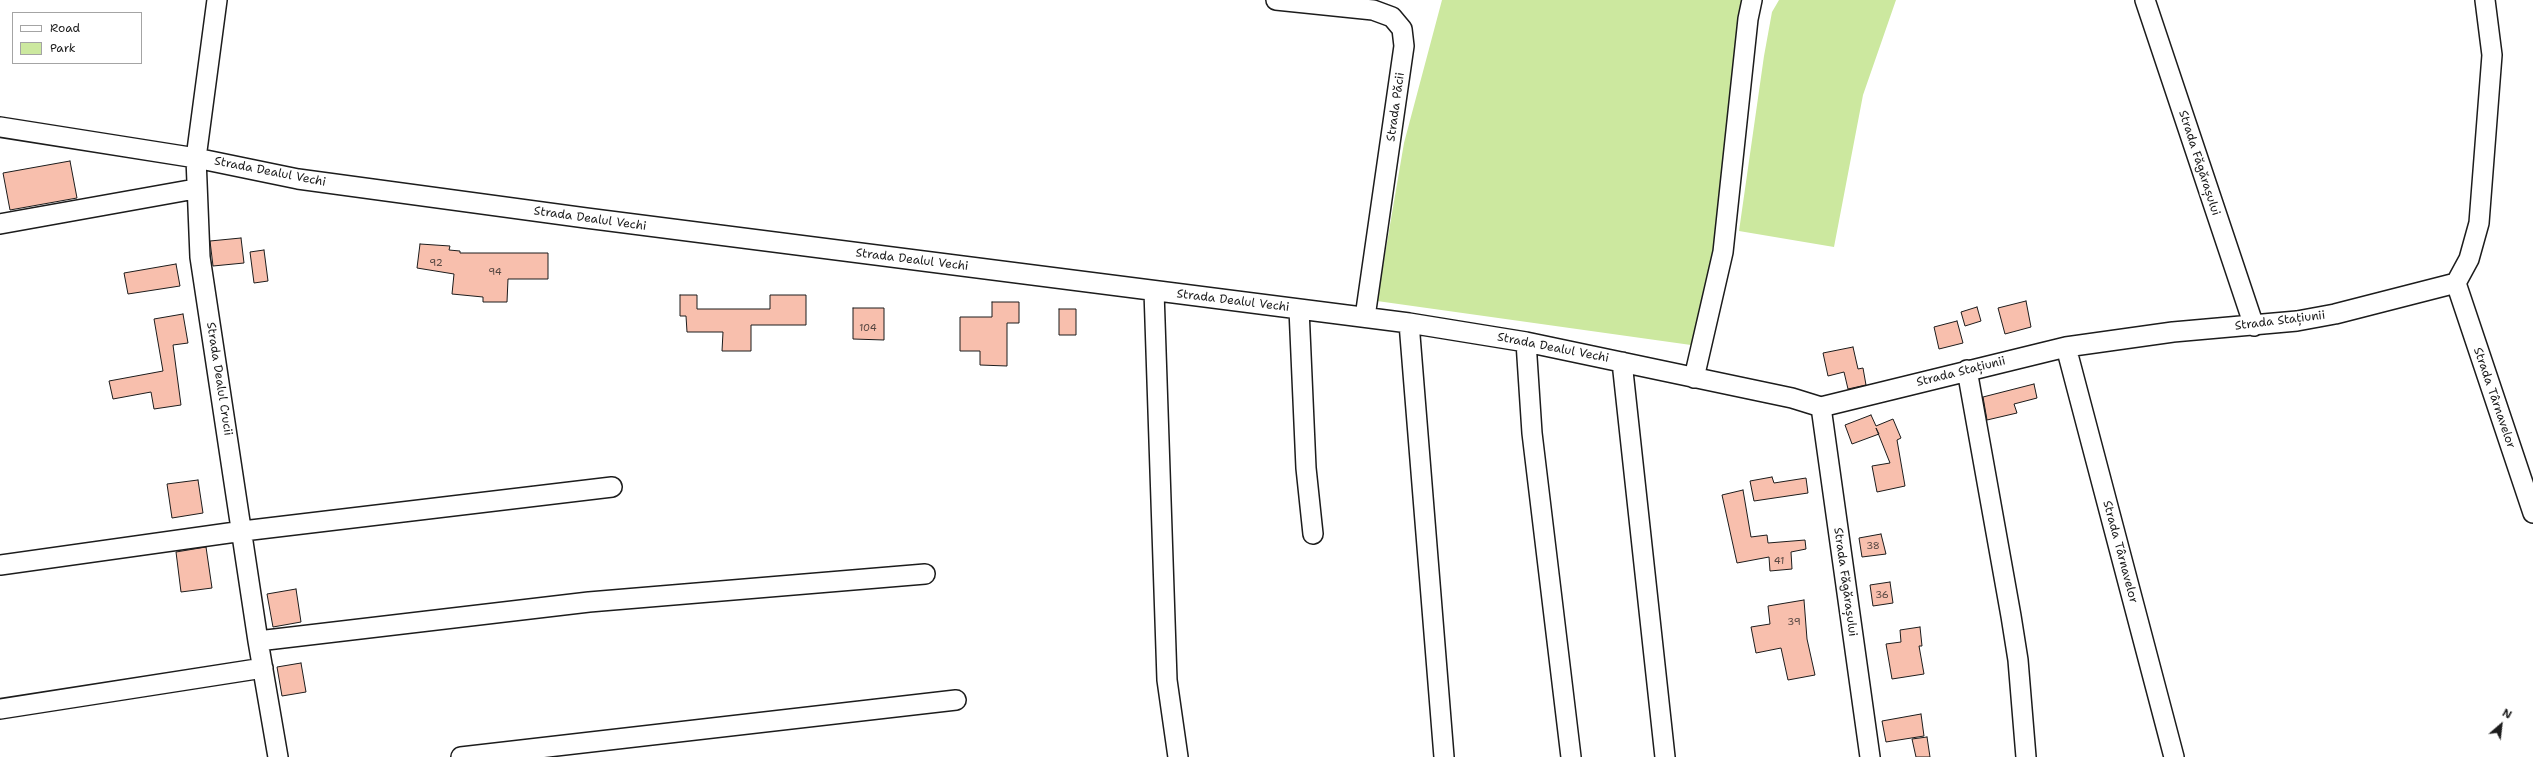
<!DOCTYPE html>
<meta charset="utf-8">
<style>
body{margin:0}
#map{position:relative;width:2533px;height:757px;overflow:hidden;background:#fff;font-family:"Shantell Sans",sans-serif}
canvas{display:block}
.legend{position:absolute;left:12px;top:12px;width:130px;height:52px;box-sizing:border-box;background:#fff;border:1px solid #a4a4a4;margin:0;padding:5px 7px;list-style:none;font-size:12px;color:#1c1c1c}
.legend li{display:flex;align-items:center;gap:8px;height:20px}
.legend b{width:20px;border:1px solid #a4a4a4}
.north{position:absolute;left:2481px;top:705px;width:40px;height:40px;-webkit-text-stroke:3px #fff;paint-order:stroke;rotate:28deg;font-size:11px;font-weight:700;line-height:16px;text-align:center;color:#1c1c1c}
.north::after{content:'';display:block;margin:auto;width:14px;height:18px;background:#1c1c1c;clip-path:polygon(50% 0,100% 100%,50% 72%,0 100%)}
</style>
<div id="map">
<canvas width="2533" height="757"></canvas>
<ul class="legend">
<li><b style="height:5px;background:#fff"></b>Road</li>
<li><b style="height:11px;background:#cce89f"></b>Park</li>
</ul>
<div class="north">N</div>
</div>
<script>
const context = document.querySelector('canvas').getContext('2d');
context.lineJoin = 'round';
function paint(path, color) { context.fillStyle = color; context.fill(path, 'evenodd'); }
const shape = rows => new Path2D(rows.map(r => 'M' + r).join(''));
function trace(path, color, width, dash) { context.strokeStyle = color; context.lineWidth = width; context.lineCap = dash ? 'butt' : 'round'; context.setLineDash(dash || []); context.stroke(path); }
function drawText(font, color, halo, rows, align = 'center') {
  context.font = font + ' "Shantell Sans",sans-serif'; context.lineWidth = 3.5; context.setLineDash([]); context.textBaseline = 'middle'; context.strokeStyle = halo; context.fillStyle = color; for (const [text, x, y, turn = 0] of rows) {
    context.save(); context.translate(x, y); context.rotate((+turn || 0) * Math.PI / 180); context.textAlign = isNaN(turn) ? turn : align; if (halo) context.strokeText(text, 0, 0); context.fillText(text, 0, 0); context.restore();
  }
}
const green = shape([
 [1442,0,1743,0,1712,260,1691,345,1377,301,1404,143],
 [1779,0,1896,0,1863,95,1834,247,1739,231,1764,56,1772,12]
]);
const building = shape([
 [70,161,77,198,10,210,3,173,70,161],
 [241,238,244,263,213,266,210,241,241,238],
 [420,244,450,246,449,250,460,251,460,253,548,253,548,279,508,279,507,302,483,302,483,297,452,294,454,274,417,268,420,244],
 [264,250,268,281,254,283,250,252,264,250],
 [176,264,180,286,128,294,124,273,176,264],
 [680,295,697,295,697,309,770,309,770,295,806,295,806,325,751,325,751,351,722,351,723,332,687,332,686,316,680,316,680,295],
 [2026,301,2031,327,2005,334,1998,308,2026,301],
 [992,302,1019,302,1019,323,1007,323,1007,366,980,365,980,351,960,351,960,317,992,317,992,302],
 [1977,307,1981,321,1965,326,1961,312,1977,307],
 [853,308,884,308,884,340,853,339,853,308],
 [1059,309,1076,309,1076,335,1059,335,1059,309],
 [183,314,188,343,173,345,181,405,154,409,151,392,113,399,109,381,163,371,154,319,183,314],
 [1957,321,1963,343,1939,349,1934,327,1957,321],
 [1853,347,1858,369,1863,368,1866,385,1848,389,1844,372,1828,376,1823,353,1853,347],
 [2034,384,2037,398,2014,404,2017,413,1987,420,1983,397,2034,384],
 [1871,415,1876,426,1893,419,1901,438,1897,440,1905,486,1877,492,1872,466,1890,463,1876,428,1879,434,1852,444,1845,425,1871,415],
 [1772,477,1774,483,1806,478,1808,493,1754,501,1750,481,1772,477],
 [198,480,203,513,172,518,167,484,198,480],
 [1743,490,1751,537,1767,535,1768,543,1805,540,1806,549,1791,552,1792,569,1770,571,1769,557,1737,563,1722,495,1743,490],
 [1881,534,1886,554,1862,557,1859,538,1881,534],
 [206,547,212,588,181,592,176,552,206,547],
 [1890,582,1893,603,1873,606,1870,585,1890,582],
 [296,589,301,622,273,627,267,594,296,589],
 [1804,600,1807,639,1815,675,1788,680,1781,648,1756,653,1751,627,1770,624,1768,606,1804,600],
 [1920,627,1922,646,1919,646,1924,674,1892,679,1886,644,1901,642,1900,630,1920,627],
 [301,663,306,692,282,696,277,667,301,663],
 [1921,714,1924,736,1886,742,1882,721,1921,714],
 [1927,737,1930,757,1916,757,1912,739,1927,737]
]);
const minor = shape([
 [217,0,196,158,200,257,258,641,278,757],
 [1276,0,1373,10,1392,17,1402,29,1404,46,1365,317],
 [2145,0,2254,326],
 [0,127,196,158,298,179,586,218,1409,323,1526,342,1792,398,1821,407],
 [0,224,195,189],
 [2456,283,2533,513],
 [1154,291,1167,680,1178,757],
 [1299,309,1306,468,1313,534],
 [1409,323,1444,757],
 [1526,342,1532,433,1571,757],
 [2066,347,2174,757],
 [1622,362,1665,757],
 [1967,370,2011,616,2018,660,2026,757],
 [1694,378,1723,252,1748,19,1752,0],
 [1821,407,2066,347,2173,332,2297,321,2335,314,2456,283,2469,259,2479,223,2492,55,2485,0],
 [1821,407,1870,757],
 [0,565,243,531,612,487],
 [258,641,589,602,925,574],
 [0,709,263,668],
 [461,757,956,700]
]);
const numberNames = [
 ["92",436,263],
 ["94",495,272],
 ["104",868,328],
 ["38",1873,546],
 ["41",1779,561],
 ["36",1882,595],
 ["39",1794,622]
];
const streetNames = [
 ["Strada Păcii",1396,107,-82],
 ["Strada Făgărașului",2199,163,72],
 ["Strada Dealul Vechi",270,172,11],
 ["Strada Dealul Vechi",590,219,8],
 ["Strada Dealul Vechi",912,260,7],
 ["Strada Dealul Vechi",1233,301,7],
 ["Strada Stațiunii",2280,321,-7],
 ["Strada Dealul Vechi",1553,348,11],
 ["Strada Stațiunii",1961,372,-14],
 ["Strada Dealul Crucii",219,379,81],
 ["Strada Târnavelor",2494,398,71],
 ["Strada Târnavelor",2120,552,75],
 ["Strada Făgărașului",1845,582,82]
];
paint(green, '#cce89f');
paint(building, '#f8bfad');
trace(building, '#1c1c1c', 1);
trace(minor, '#1c1c1c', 22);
trace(minor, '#fff', 19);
drawText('10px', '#534540', null, numberNames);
drawText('12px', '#1c1c1c', '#fff', streetNames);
</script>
